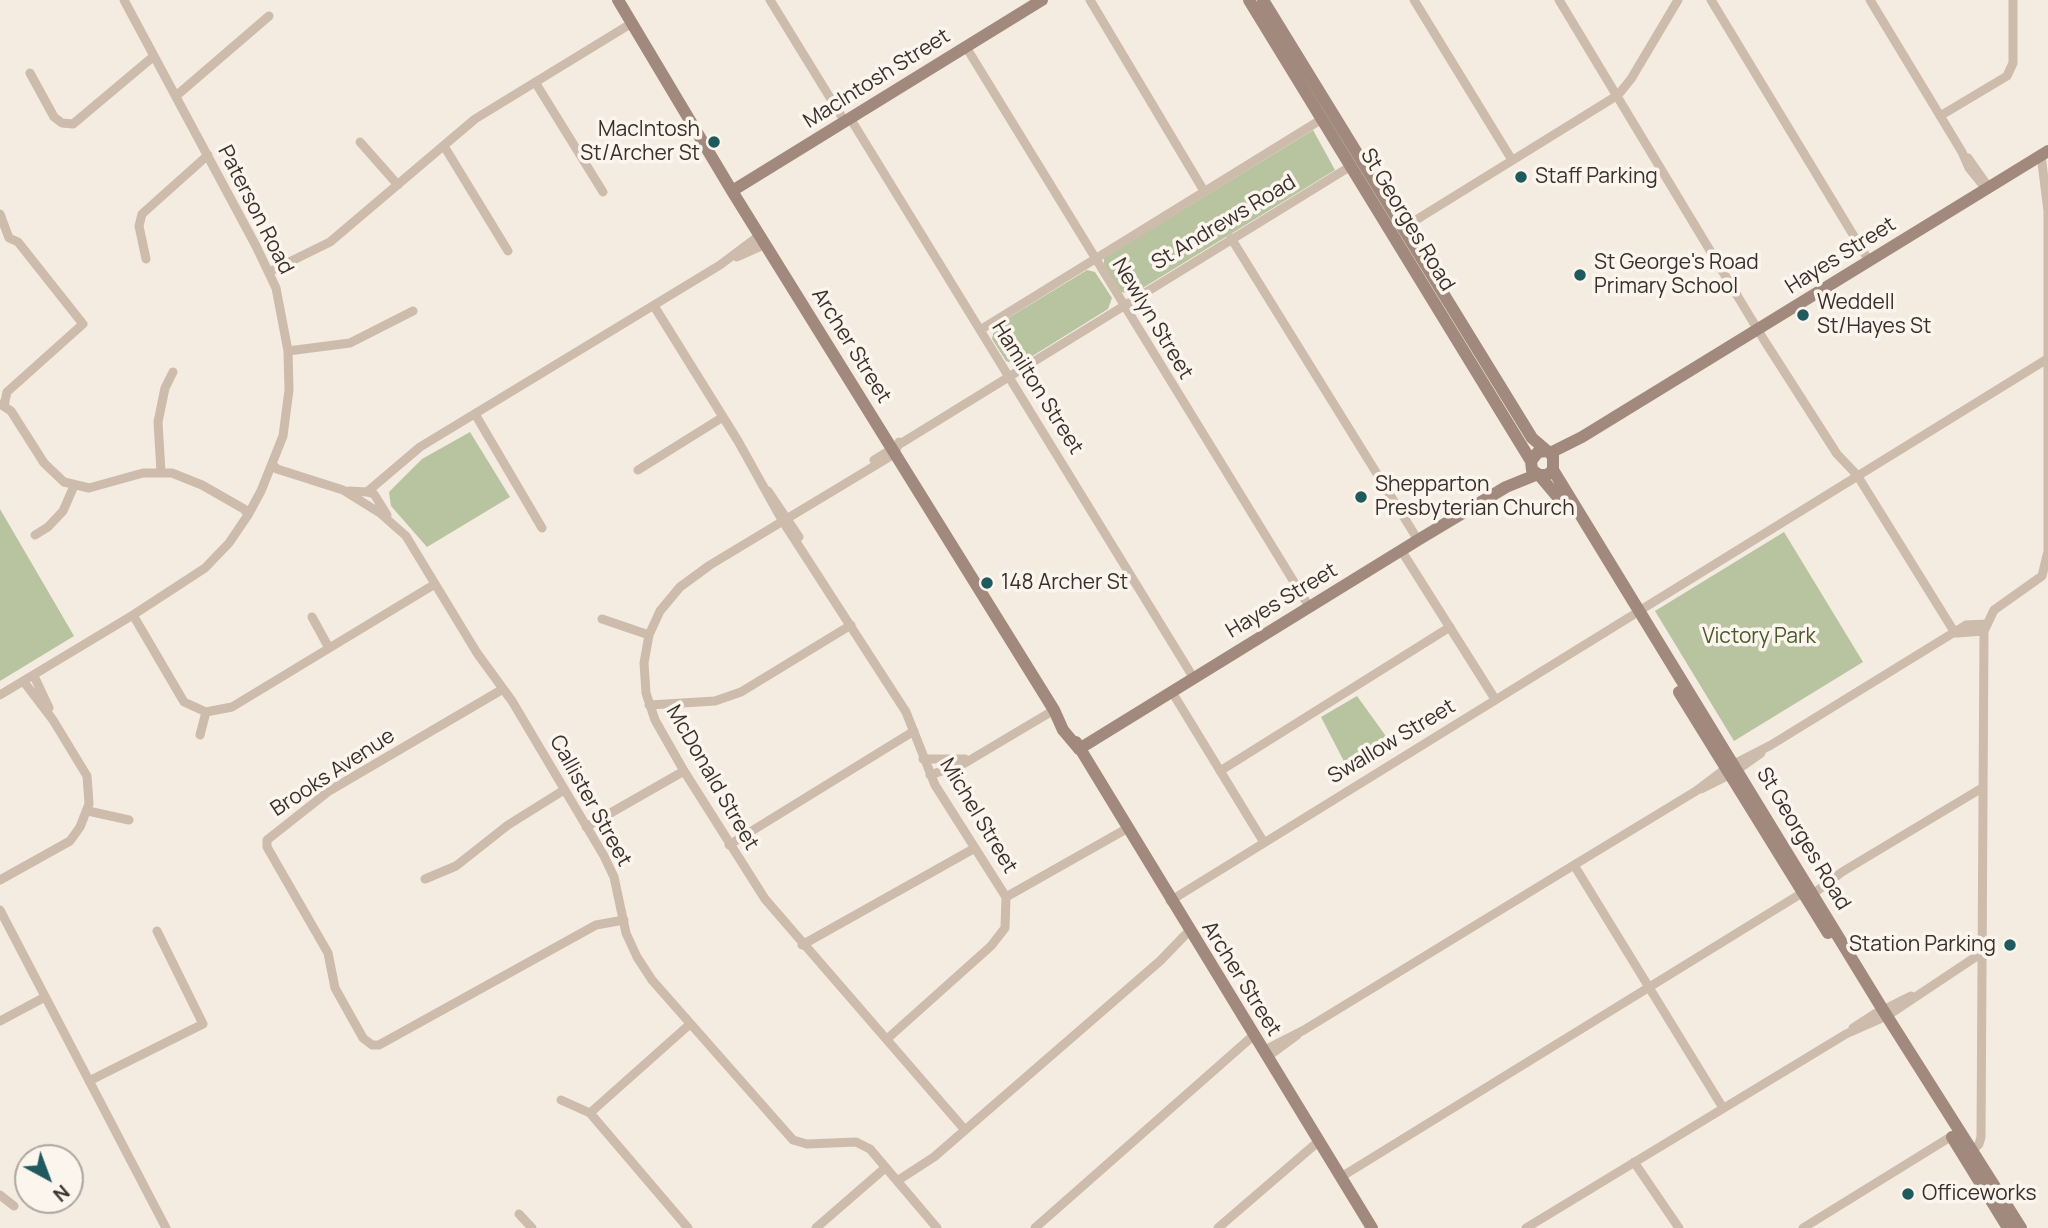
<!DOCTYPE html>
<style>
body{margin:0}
#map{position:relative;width:2048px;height:1228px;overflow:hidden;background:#f4ebe1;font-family:Manrope,sans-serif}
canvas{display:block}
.north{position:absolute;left:14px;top:1144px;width:70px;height:70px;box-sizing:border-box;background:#fbf5ee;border:2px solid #aea6a0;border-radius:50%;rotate:139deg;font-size:19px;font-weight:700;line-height:28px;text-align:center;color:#3b302b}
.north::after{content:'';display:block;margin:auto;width:24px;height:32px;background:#1f5a5e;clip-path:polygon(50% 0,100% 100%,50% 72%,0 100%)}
</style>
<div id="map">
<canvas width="2048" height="1228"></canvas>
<div class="north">N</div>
</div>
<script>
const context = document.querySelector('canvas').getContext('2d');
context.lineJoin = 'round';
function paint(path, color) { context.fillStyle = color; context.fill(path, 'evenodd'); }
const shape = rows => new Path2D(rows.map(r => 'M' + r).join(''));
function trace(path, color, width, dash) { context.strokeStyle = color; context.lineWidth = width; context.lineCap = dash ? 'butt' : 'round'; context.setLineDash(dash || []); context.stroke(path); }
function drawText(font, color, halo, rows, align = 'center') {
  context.font = font + ' Manrope,sans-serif'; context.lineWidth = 7; context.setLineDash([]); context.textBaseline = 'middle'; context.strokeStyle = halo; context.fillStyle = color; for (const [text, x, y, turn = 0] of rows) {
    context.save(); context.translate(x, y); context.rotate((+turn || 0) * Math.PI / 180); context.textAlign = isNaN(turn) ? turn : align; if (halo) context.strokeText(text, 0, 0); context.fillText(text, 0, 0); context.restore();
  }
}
const green = shape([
 [1313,130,1335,170,1133,294,1120,292,1104,266,1104,258],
 [1087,270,1095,272,1112,298,1108,309,1018,365,1006,361,992,339,995,326],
 [470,432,510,497,427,547,391,506,389,492,422,459],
 [0,509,74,636,0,681],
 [1784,532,1863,662,1734,741,1655,611],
 [1357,696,1393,746,1350,773,1321,717]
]);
const street = shape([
 [770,0,845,122],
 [1090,0,1204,191],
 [1414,0,1512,160],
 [1559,0,1764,340,1837,454,1857,475,1955,633],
 [1711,0,1869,261],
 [1870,0,1962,152,1969,168,1986,189],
 [966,47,1310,608],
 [30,73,54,117,62,123,73,124,154,56],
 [535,82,603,192],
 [176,96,269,16],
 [1940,116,2007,76,2013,63,2013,0],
 [850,118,1193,677],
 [360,142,398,185],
 [444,146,508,251],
 [1968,158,1985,182,1986,189],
 [0,214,9,238],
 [1403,228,1618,95,1631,79,1678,0],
 [1231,238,1418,540],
 [737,257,766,244],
 [146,259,139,226,142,214,208,155],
 [269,272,330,242,475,119,632,23],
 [654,306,738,441,782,520,906,712,935,785,1006,897,1005,928,991,946,887,1039],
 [980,330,1322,119],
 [288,351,350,343,413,311],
 [0,404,11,411,44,463,64,482,89,488,143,473,172,473,202,485,244,509,248,515],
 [4,406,7,392,83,324,18,242,9,238],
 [475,414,542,528],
 [899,442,895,453,886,459,710,565,680,587,660,611,649,635,644,663,646,693,655,720,684,771,765,899,965,1130],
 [874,460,1351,166],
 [272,464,277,469,343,490,380,513,406,536,477,653,512,701,604,856,614,877,626,933,637,957,652,980,793,1140,807,1144,856,1142,870,1149,937,1228],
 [638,470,723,417],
 [161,472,158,422,165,388,173,372],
 [349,491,367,492,420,447,720,265,760,235],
 [768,491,799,537],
 [367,492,374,494,387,515],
 [35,535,48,527,63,511,74,486],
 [1401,550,1495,699],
 [1639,611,2047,359],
 [133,615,184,702,206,712,232,707,435,584],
 [312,617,329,648],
 [602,619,649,635],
 [1957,633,1984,631],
 [34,676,49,708],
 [503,689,329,791,267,840,267,847,328,953,335,988,363,1038,372,1045,379,1045,596,925,624,920],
 [1172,692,1263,841],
 [0,695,133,615,205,568,229,543,248,515,261,491,283,436,289,390,288,351,276,288,256,246,124,0],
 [649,705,715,701,741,692,851,625],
 [200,735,206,712],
 [923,759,965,759],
 [1734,764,1771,745,1966,625,1985,624],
 [1737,770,1761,753],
 [1220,771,1450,627],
 [930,775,965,763,1054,710],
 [1701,789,1729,775],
 [88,811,129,820],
 [586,827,684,771],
 [729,845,914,731],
 [1574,865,1723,1108],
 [425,879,456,866,508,825,564,790],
 [0,880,70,841,80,827,89,804,87,776,53,720,24,682],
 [1813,894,1842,872,1982,788],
 [1006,897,1128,828],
 [1170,901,1633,615],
 [0,910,166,1228],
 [802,945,975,848],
 [1883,1010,1911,996],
 [1887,1016,1980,954],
 [0,1021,45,997],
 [1853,1028,1876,1013],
 [1263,1051,1304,1030,1574,865,1696,791,1725,769],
 [1267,1057,1297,1035],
 [89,1081,203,1024,157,931],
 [561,1100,590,1113,688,1228],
 [590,1113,690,1024],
 [1972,1151,1979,1144,1981,1137,1984,631,1994,610,2042,576,2048,551,2048,211,2041,155],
 [1634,1162,1679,1228],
 [1341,1177,1802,893],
 [897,1181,934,1157,1160,961,1189,931],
 [0,1195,14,1206],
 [519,1214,532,1228],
 [816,1228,885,1168],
 [1035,1228,1254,1035],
 [1218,1228,1319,1141],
 [1526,1228,1846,1034,1880,1019],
 [1803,1228,1952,1136]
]);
const secondary = shape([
 [618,0,732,191,1054,710,1063,730,1079,749],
 [1249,0,1531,461],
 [1263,0,1532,438,1553,456,1553,470,1547,475,1539,475,1532,470,1531,461,1538,452,1546,451],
 [732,191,1042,0],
 [1550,453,1582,437,2048,151],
 [1553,470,1883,1010,2021,1228],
 [1539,475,1566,507],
 [1679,692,1828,933],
 [1076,742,1372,1228],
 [1079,749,1418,540,1506,487,1538,474],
 [1952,1137,2008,1228]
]);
const markers = [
 [714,142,7,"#1f5a5e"],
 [1521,177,7,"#1f5a5e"],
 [1580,275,7,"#1f5a5e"],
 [1803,315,7,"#1f5a5e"],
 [1361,497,7,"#1f5a5e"],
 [987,583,7,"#1f5a5e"],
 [2010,945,7,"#1f5a5e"],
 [1908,1194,7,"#1f5a5e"]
];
const streetNames = [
 ["MacIntosh Street",877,79,-32],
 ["Paterson Road",255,210,63],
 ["St Georges Road",1407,220,59],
 ["St Andrews Road",1224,223,-31],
 ["Hayes Street",1841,256,-32],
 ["Newlyn Street",1152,319,59],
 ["Archer Street",851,346,58],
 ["Hamilton Street",1037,388,58],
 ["Hayes Street",1282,601,-31],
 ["Swallow Street",1392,742,-31],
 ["Brooks Avenue",333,773,-33],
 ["McDonald Street",712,778,60],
 ["Callister Street",590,801,61],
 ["Michel Street",978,816,59],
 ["St Georges Road",1803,839,59],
 ["Archer Street",1241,979,58]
];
const poiNames = [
 ["MacIntosh",700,130,"right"],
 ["St/Archer St",700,154,"right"],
 ["Staff Parking",1535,177],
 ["St George's Road",1594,263],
 ["Primary School",1594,287],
 ["Weddell",1817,303],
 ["St/Hayes St",1817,327],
 ["Shepparton",1375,485],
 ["Presbyterian Church",1375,509],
 ["148 Archer St",1001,583],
 ["Station Parking",1996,945,"right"],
 ["Officeworks",1922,1194]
];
const parkNames = [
 ["Victory Park",1759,637]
];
paint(green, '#b8c4a0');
trace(street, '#cdbbac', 9);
trace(secondary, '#a18a7d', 12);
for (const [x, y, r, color] of markers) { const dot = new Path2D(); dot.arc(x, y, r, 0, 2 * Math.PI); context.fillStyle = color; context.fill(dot); trace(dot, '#fbf5ee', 2.5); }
drawText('21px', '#3b302b', '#fbf5ee', streetNames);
drawText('21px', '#3b302b', '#fbf5ee', poiNames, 'left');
drawText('21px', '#4a5a2e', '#fbf5ee', parkNames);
</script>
